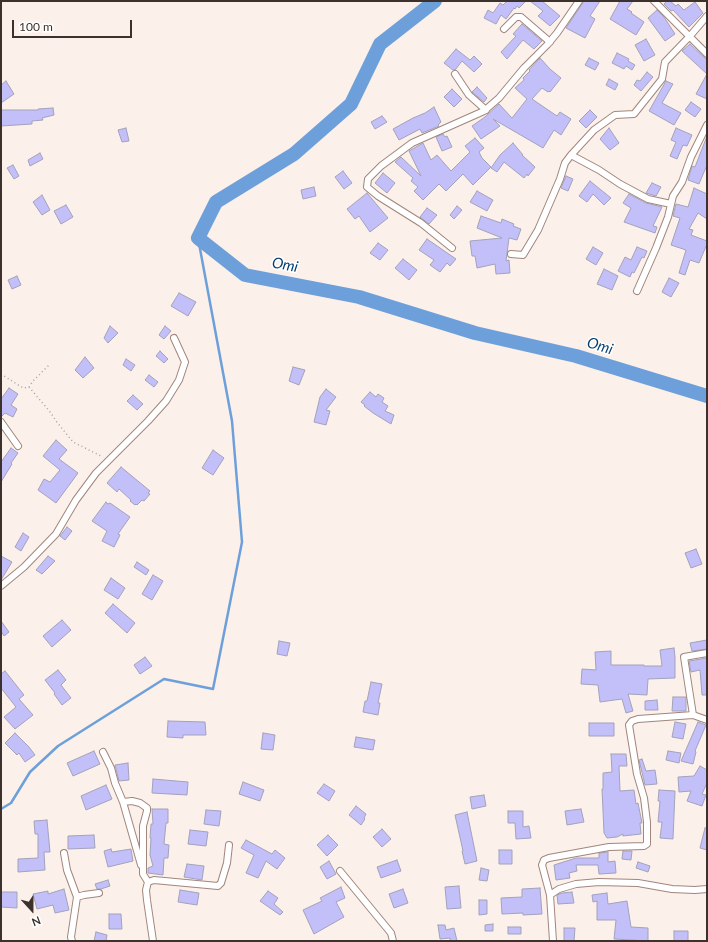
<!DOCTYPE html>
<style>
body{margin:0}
#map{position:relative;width:708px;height:942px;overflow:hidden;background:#fcf0eb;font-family:Lato,sans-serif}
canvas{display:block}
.frame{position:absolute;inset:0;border:2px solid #3c312c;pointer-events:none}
.north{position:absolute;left:12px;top:890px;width:40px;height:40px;-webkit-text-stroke:3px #fff;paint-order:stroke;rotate:159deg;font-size:11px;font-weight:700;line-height:16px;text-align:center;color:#3c312c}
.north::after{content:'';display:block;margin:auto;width:14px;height:18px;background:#3c312c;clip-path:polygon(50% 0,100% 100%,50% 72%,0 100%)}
.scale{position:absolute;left:12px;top:20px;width:120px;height:18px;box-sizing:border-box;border:2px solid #3c312c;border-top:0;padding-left:5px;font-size:12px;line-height:14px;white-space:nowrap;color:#3c312c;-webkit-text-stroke:3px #fff;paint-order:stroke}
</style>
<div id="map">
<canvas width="708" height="942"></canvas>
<div class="frame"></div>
<div class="north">N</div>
<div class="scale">100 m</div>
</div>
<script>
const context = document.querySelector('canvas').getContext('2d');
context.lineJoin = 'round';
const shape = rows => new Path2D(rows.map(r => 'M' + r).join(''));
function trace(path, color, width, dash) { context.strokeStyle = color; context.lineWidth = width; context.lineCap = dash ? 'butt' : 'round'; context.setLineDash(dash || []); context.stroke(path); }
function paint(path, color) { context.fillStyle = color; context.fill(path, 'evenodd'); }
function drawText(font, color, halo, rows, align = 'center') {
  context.font = font + ' Lato,sans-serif'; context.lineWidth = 3; context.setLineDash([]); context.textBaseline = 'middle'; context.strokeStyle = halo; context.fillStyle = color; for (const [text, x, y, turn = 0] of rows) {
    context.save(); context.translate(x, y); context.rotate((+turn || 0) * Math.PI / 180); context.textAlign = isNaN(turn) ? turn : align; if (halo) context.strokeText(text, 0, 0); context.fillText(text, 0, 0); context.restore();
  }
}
const stream = shape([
 [1,809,11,803,30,772,58,746,164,679,213,689,242,542,232,421,198,238]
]);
const river = shape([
 [435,1,380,44,351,104,294,154,216,202,198,238,245,275,359,297,475,333,576,356,707,396]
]);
const building = shape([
 [505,1,526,1,519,8,517,6,515,9,514,8,506,19,501,15,496,24,484,18,488,10,493,13,500,3,503,5,506,2,505,1],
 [530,1,542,1,560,16,550,26,538,16,543,11,530,1],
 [584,1,600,1,590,16,595,19,585,38,566,28,584,1],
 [620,1,633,1,627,9,632,12,631,13,644,22,636,35,610,19,620,1],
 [667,1,670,1,676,6,678,4,684,10,695,2,703,13,689,27,673,10,671,11,664,4,667,1],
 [657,10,664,17,675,34,665,41,648,18,657,10],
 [522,24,542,41,534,49,523,40,507,59,501,52,516,36,513,34,522,24],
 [646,39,655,55,644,61,635,45,646,39],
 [690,44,707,60,707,99,696,94,707,74,682,51,690,44],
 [456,49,470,60,474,56,482,64,474,72,462,61,455,70,453,70,444,63,456,49],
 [617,53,629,59,628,61,635,65,632,70,626,66,624,69,612,63,617,53],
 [540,58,550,69,561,78,550,92,549,91,548,92,542,88,532,99,557,116,560,112,571,119,561,135,554,130,543,148,493,119,500,126,481,139,472,126,485,117,499,104,512,118,527,99,515,88,524,80,523,78,530,71,529,70,540,58],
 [589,58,599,63,595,70,585,65,589,58],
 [647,72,653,77,641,91,634,85,637,80,640,81,647,72],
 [609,79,618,84,615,90,606,85,609,79],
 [6,81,14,94,1,103,1,85,6,81],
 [666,81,673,84,662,103,681,113,674,125,649,111,666,81],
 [477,87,487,98,484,102,472,92,477,87],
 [452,89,462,99,454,107,444,97,452,89],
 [691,102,701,109,695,117,685,110,691,102],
 [434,107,441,122,438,125,439,126,422,133,420,129,399,140,393,129,413,118,425,113,434,107],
 [53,108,54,115,42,118,43,120,32,121,32,124,1,126,1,110,38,110,38,109,53,108],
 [590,110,597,117,586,128,579,121,590,110],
 [382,116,387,122,375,129,371,122,382,116],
 [126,128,129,141,122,142,118,130,126,128],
 [609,128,619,143,610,150,600,139,609,128],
 [676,128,692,135,687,146,683,145,677,159,670,156,676,142,671,140,676,128],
 [443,134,445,137,447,136,452,147,442,151,436,137,443,134],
 [707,136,707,165,699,184,688,180,692,166,695,167,707,136],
 [475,138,484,148,479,152,482,158,491,167,473,185,463,174,446,191,439,184,423,200,414,191,418,187,411,181,413,178,395,162,401,157,421,176,409,151,423,143,431,160,437,155,451,171,470,152,465,146,475,138],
 [513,143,523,155,522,155,535,167,528,176,527,174,524,178,504,162,497,172,491,168,500,155,513,143],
 [40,153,43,159,30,166,28,160,40,153],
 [13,165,19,176,14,179,7,168,13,165],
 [343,171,352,183,344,189,335,177,343,171],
 [383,173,395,183,387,193,375,183,383,173],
 [566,176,573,179,568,191,561,188,566,176],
 [590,181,611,198,604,205,593,194,587,202,579,196,590,181],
 [652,183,661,187,656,196,646,193,652,183],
 [314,187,316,196,303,199,301,190,314,187],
 [694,188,707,194,707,219,698,213,689,229,693,230,691,235,707,241,707,244,699,263,690,260,685,275,679,273,686,250,671,245,680,218,673,216,676,204,688,207,694,188],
 [477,191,493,200,487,211,470,202,477,191],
 [367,193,388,218,370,232,359,216,355,219,347,209,367,193],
 [629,194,646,203,662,207,653,226,657,227,655,233,624,222,631,208,623,203,629,194],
 [42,195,50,210,42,215,33,202,42,195],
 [66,205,73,217,61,224,54,211,66,205],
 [457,206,462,210,454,219,450,215,457,206],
 [427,208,437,215,429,224,420,217,427,208],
 [481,216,501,223,502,219,514,224,513,226,521,229,517,240,509,238,506,261,509,260,510,273,496,274,495,264,477,268,475,256,472,256,470,241,502,238,477,228,481,216],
 [427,239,456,259,450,266,447,263,440,272,430,265,434,260,419,250,427,239],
 [378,243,388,250,380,260,370,253,378,243],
 [593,247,603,253,596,265,586,259,593,247],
 [637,247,647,251,644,258,642,257,634,273,632,272,630,277,618,271,625,257,631,260,637,247],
 [403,259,417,270,409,280,395,268,403,259],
 [604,269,618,276,612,290,597,284,604,269],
 [17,276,21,285,12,289,8,280,17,276],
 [669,278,679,283,671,297,662,292,669,278],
 [179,293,196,302,188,316,171,306,179,293],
 [110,326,118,333,108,343,104,338,110,326],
 [165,326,171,331,164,339,159,335,165,326],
 [160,351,168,359,164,363,156,356,160,351],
 [85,357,94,368,83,378,75,370,85,357],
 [126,359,135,365,131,371,123,365,126,359],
 [293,367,305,370,299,385,289,381,293,367],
 [149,375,158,382,154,387,145,380,149,375],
 [9,388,18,394,11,405,17,409,13,417,5,413,1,417,1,399,9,388],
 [326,389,336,397,326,410,330,411,326,425,314,422,320,397,326,389],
 [370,392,376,397,378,394,384,398,382,402,388,406,385,411,394,415,391,424,373,413,364,406,365,405,361,402,370,392],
 [133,395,143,404,137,410,127,401,133,395],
 [56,440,67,450,59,459,78,473,56,503,38,490,44,479,50,482,60,470,43,456,56,440],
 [11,448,18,453,11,463,12,464,1,482,1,462,11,448],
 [213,450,224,458,213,475,202,468,213,450],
 [121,467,150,491,148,493,150,494,144,501,142,500,137,505,136,504,135,505,130,501,131,500,119,489,117,492,107,483,121,467],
 [106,502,108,504,110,503,130,517,118,534,120,535,114,547,102,541,107,531,92,521,106,502],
 [67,527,72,531,65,540,60,536,67,527],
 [23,533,29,537,21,551,15,547,23,533],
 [696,549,702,564,691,568,685,553,696,549],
 [1,556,12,562,1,580,1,556],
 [48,556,55,561,42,574,36,570,48,556],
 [137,562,149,570,146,575,134,567,137,562],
 [153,575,163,581,152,600,142,594,153,575],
 [111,578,125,588,118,599,104,590,111,578],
 [113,604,135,623,127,633,105,613,113,604],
 [62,620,71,630,52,647,43,636,62,620],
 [1,621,9,632,4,636,1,631,1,621],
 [707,640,707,649,692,651,690,643,707,640],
 [279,641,290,643,287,656,277,654,279,641],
 [674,648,675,657,675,678,648,679,647,695,628,694,633,711,626,713,622,699,600,702,598,685,581,684,582,669,596,670,595,652,611,651,611,665,644,665,644,666,662,666,660,650,674,648],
 [145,657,152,666,140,674,134,665,145,657],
 [707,658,707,695,702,695,700,670,691,672,689,661,707,658],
 [58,670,66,680,61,685,71,698,62,705,54,694,55,693,45,680,58,670],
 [5,671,24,695,19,699,33,715,15,729,4,717,16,707,1,688,1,674,5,671],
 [371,682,382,684,378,703,380,703,378,715,363,712,365,701,367,701,371,682],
 [673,697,686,697,686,711,672,711,673,697],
 [657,700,658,710,645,710,645,701,657,700],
 [168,721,205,722,206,735,183,735,183,738,167,737,168,721],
 [675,722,686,724,683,739,672,737,675,722],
 [698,722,706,725,695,751,696,752,693,764,681,761,698,722],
 [589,723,614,723,614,736,589,736,589,723],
 [15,733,29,747,35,755,25,762,19,753,17,755,5,743,15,733],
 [263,733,275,735,273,750,261,749,263,733],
 [356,737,375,740,373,750,354,747,356,737],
 [94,751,100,764,73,776,67,763,94,751],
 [668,751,681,753,679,763,666,760,668,751],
 [611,754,626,754,627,766,619,766,620,791,634,790,636,804,638,803,642,823,640,823,641,834,623,836,623,834,617,837,607,838,604,833,602,789,603,789,603,773,612,772,611,754],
 [642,759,646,771,655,770,657,784,645,785,639,760,642,759],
 [128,763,129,780,119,781,115,765,128,763],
 [700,766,707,770,707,783,702,794,706,795,702,806,687,801,691,791,679,792,678,777,694,776,700,766],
 [153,779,188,782,187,795,152,793,153,779],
 [243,782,264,790,260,801,239,794,243,782],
 [324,784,335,791,329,801,317,793,324,784],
 [106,785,112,799,86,810,81,796,106,785],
 [659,790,675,791,673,839,660,838,662,822,658,822,660,801,658,801,659,790],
 [484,795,486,806,472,809,470,797,484,795],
 [356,806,366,814,364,818,365,819,361,825,349,815,356,806],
 [152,809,168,809,168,823,166,823,164,844,169,845,168,858,164,858,163,875,148,873,148,868,153,866,150,855,151,838,150,838,151,824,153,824,152,809],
 [581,809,584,822,567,825,565,811,581,809],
 [206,810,221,811,219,826,204,824,206,810],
 [508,811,523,811,523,827,529,826,531,838,516,839,515,823,508,823,508,811],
 [467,812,477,861,465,864,462,851,463,851,455,815,467,812],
 [47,820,50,852,44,852,45,870,18,872,18,859,38,858,38,834,35,834,34,821,47,820],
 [705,828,707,828,707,850,700,848,705,828],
 [382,829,391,839,382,847,373,837,382,829],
 [190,830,208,832,206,846,188,844,190,830],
 [94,835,95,848,68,849,68,836,94,835],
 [328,835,338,845,327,856,317,845,328,835],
 [246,840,272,854,275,850,285,858,277,869,266,861,258,878,246,873,254,855,241,848,246,840],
 [111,849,112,852,131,849,133,861,108,867,104,851,111,849],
 [499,850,512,850,512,864,499,864,499,850],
 [623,851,632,851,631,860,622,859,623,851],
 [608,852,608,862,615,861,616,873,599,874,598,865,576,865,577,871,569,873,570,878,556,880,554,865,576,858,599,858,599,853,608,852],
 [397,860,401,871,381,878,377,867,397,860],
 [329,861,336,874,327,879,320,867,329,861],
 [638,862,650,866,648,872,636,868,638,862],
 [187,864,204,866,202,880,184,877,187,864],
 [481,868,489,870,487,881,479,880,481,868],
 [108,880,110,886,101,889,97,889,95,884,108,880],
 [459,886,461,908,447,909,445,887,459,886],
 [341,887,345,898,336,902,344,917,314,934,303,910,322,901,320,898,341,887],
 [540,888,542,914,523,915,523,913,502,914,501,898,522,897,522,889,540,888],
 [64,889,69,910,55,913,53,905,37,909,33,894,48,891,48,894,64,889],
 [403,889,408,903,394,908,389,894,403,889],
 [180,890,199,893,197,905,178,902,180,890],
 [268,891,278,898,274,904,283,912,280,915,260,901,268,891],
 [1,892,17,892,17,908,1,907,1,892],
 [572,892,574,903,558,904,557,895,562,893,572,892],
 [607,893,608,904,627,901,631,927,648,928,648,941,614,939,616,920,597,920,597,901,593,902,592,895,607,893],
 [479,900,487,900,487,914,479,915,479,900],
 [109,914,121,914,122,929,109,929,109,914],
 [493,924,493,931,485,931,485,925,493,924],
 [438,925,445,925,446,930,454,928,457,941,450,941,450,938,440,939,438,925],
 [508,927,521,927,521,934,508,934,508,927],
 [564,928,575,928,574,941,564,941,564,928],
 [674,931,688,931,688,941,674,941,674,931],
 [96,932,107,935,106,941,94,941,96,932]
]);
const path = shape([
 [1,374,23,388,29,387,33,381,49,365],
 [29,387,51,413,56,421,73,442,103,457]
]);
const minor = shape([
 [654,1,707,54],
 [504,29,516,17,521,17,550,42],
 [455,74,469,95,486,110],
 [571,155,599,170,620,184,648,199,671,204],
 [452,248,421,223,378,196,367,187,368,179,381,166,412,143,484,111,499,98,524,68,547,45,557,33,579,1],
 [511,254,523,255,538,230,560,179,565,163,571,155,594,130,615,115,634,114,662,79,665,62,690,36,707,16],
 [637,291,656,248,668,217,673,196,682,182,691,157,707,125],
 [1,422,18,446],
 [1,586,24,567,56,534,76,500,96,473,148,421,166,401,179,380,185,362,174,338],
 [693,715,684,657,707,653],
 [103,752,111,768,115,783,123,802,132,801,140,803,147,808,147,811,143,826,143,874,148,882],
 [123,802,141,865],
 [64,853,67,870,77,897,71,937,72,941],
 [340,871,391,933,393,941],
 [550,895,559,889,576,884,599,882,638,883,672,889,695,890,707,889],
 [77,897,84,895,99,893],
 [153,941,147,900,146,890,148,882,154,880,218,886,221,883,227,863,229,845],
 [553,941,550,895,542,865,544,860,549,858,609,847,644,846,647,844,647,822,644,798,637,774,629,725,632,721,638,719,693,715,707,720]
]);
const waterNames = [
 ["Omi",285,265,11],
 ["Omi",600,346,17]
];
trace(stream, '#6da0da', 2.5);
trace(river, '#6da0da', 14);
paint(building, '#c2bff9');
trace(building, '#a3a2bb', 1);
trace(minor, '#a1867c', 8);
trace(path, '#ada19c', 1.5, [1, 3]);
trace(minor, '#fff', 6);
drawText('italic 15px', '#053f73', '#fff', waterNames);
</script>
